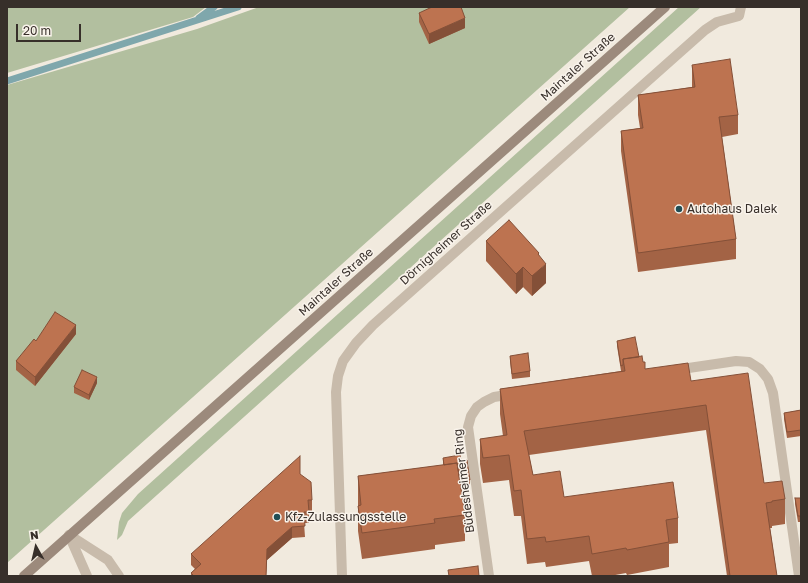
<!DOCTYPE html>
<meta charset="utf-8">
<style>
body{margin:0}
#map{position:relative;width:808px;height:583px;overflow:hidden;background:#f1eade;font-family:"Golos Text",sans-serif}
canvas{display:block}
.frame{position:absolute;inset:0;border:8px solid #372f2a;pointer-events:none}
.north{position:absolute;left:16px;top:527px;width:40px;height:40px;-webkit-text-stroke:3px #f9f3eb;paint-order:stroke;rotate:352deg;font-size:11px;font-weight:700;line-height:16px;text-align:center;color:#372f2a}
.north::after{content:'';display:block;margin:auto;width:14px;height:18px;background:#372f2a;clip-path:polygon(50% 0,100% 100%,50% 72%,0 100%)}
.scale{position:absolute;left:16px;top:24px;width:65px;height:18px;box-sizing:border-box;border:2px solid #372f2a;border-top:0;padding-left:5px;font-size:12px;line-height:14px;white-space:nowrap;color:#372f2a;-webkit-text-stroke:3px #f9f3eb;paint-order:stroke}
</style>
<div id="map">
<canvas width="808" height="583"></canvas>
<div class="frame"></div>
<div class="north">N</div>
<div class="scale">20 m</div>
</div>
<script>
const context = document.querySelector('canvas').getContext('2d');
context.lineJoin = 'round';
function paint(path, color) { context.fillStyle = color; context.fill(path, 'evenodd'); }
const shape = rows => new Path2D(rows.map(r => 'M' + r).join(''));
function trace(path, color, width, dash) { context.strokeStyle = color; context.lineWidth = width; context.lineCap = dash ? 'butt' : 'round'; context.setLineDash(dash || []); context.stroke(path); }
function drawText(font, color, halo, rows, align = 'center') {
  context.font = font + ' "Golos Text",sans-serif'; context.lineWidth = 3; context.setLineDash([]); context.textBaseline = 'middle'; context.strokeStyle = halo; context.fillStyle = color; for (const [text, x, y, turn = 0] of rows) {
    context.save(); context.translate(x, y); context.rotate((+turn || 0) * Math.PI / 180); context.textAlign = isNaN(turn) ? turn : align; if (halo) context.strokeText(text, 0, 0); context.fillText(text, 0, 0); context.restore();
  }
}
const green = shape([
 [7,7,206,7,193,17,7,73],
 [259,7,630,7,7,563,7,85,197,29],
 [679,7,701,7,128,521,122,535,117,540,119,522,122,513,138,494]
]);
const stream = shape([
 [199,18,214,7],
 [7,81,238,7]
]);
const minor = shape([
 [675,370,736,361,749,362,760,369,768,379,773,393,799,576],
 [69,535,108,560,119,576],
 [69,535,87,576],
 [342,576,336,392,338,376,343,361,356,343,373,325,705,30,717,22,739,16,741,7],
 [489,576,468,427,471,416,477,407,484,402,494,397,513,394]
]);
const secondary = shape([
 [24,576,665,7]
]);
const wall = shape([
 [419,13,465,28,429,44,419,22],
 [692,65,738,115,738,134,722,137,736,239,736,259,638,272,621,151,621,131,640,128,638,115,638,95,692,87],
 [486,241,539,256,546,283,532,296,523,287,516,294,486,261],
 [76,334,35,386,16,370,16,361,36,341],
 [617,341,639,357,643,362,645,369,691,381,764,483,785,499,785,524,772,526,772,528,770,528,777,576,727,576,706,430,529,455,533,475,564,497,678,518,678,543,669,544,669,567,627,575,626,573,610,576,592,576,589,561,546,567,545,562,527,564,521,516,514,516,509,480,483,483,480,464,480,439,503,436,500,414,500,389,621,371,617,346],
 [510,356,530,371,530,377,512,379,510,361],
 [97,383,89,400,74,393,74,387],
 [801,410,801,436,787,438,784,419,784,413],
 [443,458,461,461,470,480,470,485,461,486,465,515,465,541,435,545,435,549,362,559,358,531,358,476,443,465],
 [300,474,312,500,312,511,309,511,309,523,304,523,305,537,292,538,267,560,266,576,191,576,191,573,195,569,191,565,191,554],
 [795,498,801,498,801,522,798,522,795,504]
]);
const shadedWall = shape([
 [465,18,465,28,429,44,429,34],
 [539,253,539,270,546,264,546,283,532,296,532,276,538,254],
 [523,267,523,287,516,294,516,274],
 [76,325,76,334,35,386,35,377],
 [97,377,97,383,89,400,89,395],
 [292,527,292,538,267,560,266,576,267,549]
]);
const building = shape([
 [432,7,461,7,465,18,429,34,419,13,432,7],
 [730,59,738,115,719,117,736,239,638,253,621,131,643,128,638,95,695,87,692,65,730,59],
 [509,220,539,253,538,254,546,264,532,276,523,267,516,274,486,241,509,220],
 [55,312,76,325,35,377,16,361,34,339,36,341,55,312],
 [635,337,639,357,623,359,623,365,621,366,617,341,635,337],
 [528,353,530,371,512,374,510,356,528,353],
 [642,356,643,362,645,362,645,369,688,363,691,381,748,373,764,483,782,481,785,499,772,501,772,502,766,503,777,576,730,576,706,405,524,431,533,475,560,471,564,497,673,482,678,518,666,520,669,542,627,550,626,548,592,554,589,536,546,542,545,537,527,539,521,490,514,491,509,455,483,458,480,439,507,435,500,389,625,371,623,359,642,356],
 [82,370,97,377,89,395,74,387,82,370],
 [801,410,801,430,787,432,784,413,801,410],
 [460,455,461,461,467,460,470,480,460,481,457,463,444,465,443,458,460,455],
 [300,456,300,474,311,482,312,500,308,500,309,512,304,512,305,526,292,527,267,549,266,576,194,576,191,573,201,564,191,554,300,456],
 [457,463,465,515,434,519,435,523,362,533,358,506,361,505,358,476,457,463],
 [795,498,801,498,801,516,798,516,795,498],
 [478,566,479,576,449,576,448,570,478,566]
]);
const markers = [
 [679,209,4,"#224e55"],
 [277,517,4,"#224e55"]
];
const streetNames = [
 ["Maintaler Straße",578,67,-42],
 ["Dörnigheimer Straße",446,243,-42],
 ["Maintaler Straße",336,282,-42],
 ["Büdesheimer Ring",464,481,-97]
];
const poiNames = [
 ["Autohaus Dalek",687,209],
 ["Kfz-Zulassungsstelle",285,517]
];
paint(green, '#b2bf9f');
trace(stream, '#7fa7ac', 7);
trace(minor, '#c8bbab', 10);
trace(secondary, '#9c8a7c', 10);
paint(wall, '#a36345');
paint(shadedWall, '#845038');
paint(building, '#bd7350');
trace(building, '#845038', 1);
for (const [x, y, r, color] of markers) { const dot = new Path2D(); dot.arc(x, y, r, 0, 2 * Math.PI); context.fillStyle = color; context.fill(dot); trace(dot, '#f9f3eb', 1.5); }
drawText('12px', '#372f2a', '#f9f3eb', streetNames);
drawText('12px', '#372f2a', '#f9f3eb', poiNames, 'left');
</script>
